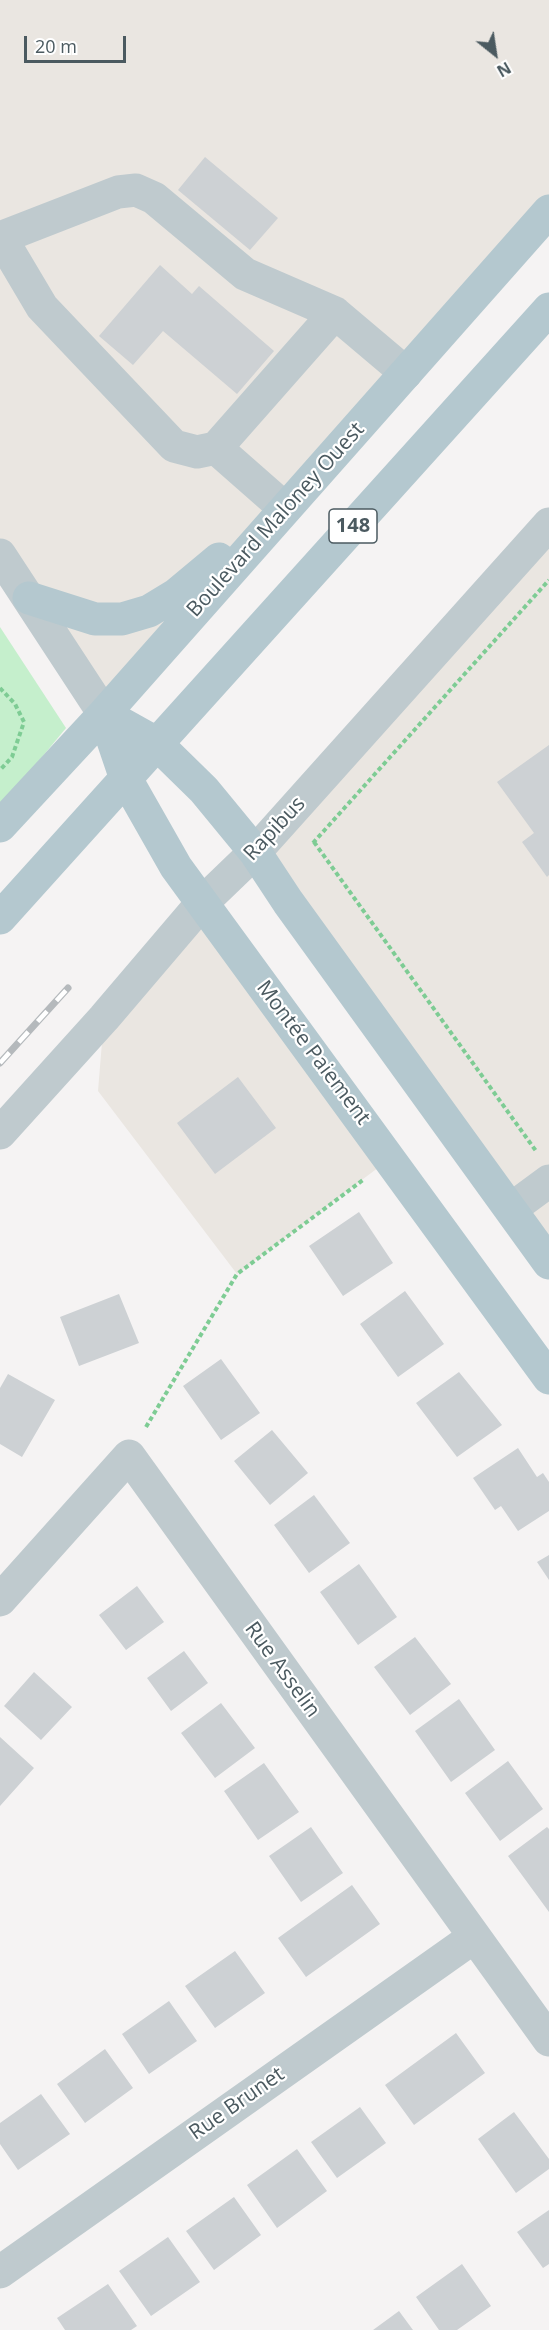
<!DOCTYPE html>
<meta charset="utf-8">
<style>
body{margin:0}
#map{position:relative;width:549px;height:2330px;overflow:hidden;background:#f5f3f3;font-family:"Open Sans",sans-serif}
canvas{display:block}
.north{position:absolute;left:465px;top:24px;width:60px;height:60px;-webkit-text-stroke:4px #fff;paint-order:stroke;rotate:150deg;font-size:16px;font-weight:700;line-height:24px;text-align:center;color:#4b5a60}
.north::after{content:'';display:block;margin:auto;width:21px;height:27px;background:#4b5a60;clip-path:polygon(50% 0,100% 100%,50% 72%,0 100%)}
.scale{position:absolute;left:24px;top:36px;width:102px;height:27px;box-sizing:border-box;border:3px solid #4b5a60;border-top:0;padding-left:8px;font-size:18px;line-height:21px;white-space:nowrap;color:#4b5a60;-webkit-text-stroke:4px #fff;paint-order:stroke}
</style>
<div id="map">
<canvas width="549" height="2330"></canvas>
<div class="north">N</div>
<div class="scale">20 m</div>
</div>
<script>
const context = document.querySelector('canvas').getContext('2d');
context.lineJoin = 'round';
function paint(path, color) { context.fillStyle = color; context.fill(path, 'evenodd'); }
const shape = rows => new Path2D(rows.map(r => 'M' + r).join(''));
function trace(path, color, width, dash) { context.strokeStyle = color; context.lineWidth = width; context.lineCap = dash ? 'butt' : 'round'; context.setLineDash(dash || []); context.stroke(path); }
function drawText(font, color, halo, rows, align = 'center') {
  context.font = font + ' "Open Sans",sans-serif'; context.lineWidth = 4.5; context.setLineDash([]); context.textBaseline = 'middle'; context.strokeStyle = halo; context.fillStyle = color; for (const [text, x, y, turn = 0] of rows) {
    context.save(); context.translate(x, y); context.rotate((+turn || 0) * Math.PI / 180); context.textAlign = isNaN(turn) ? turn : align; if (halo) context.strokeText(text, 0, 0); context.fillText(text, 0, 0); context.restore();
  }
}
const commercial = shape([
 [0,0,549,0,549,211,104,714,0,555],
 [549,524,549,1263,255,852],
 [202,903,391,1158,237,1274,98,1091,104,1018]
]);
const green = shape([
 [0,627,66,728,0,808]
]);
const building = shape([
 [205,157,278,218,250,250,178,190],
 [160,265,192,294,199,286,274,351,237,394,163,331,133,365,99,336],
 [549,745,549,875,547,877,522,842,534,833,497,782],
 [238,1077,276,1128,215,1174,177,1123],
 [359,1212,393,1263,343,1296,309,1246],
 [405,1291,444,1344,398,1377,360,1324],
 [119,1294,139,1343,79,1366,60,1317],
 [221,1359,260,1413,221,1440,183,1386],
 [459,1372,502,1425,457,1457,416,1403],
 [8,1374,55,1400,22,1457,0,1444,0,1388],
 [272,1430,308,1473,270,1505,234,1461],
 [518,1448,537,1477,543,1473,549,1482,549,1511,518,1531,501,1506,495,1510,473,1478],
 [314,1495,350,1543,309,1573,274,1525],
 [549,1555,549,1580,537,1562],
 [359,1564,397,1617,358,1645,320,1592],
 [137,1586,164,1622,126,1650,99,1615],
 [415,1637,451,1684,410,1715,374,1667],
 [184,1651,208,1683,171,1711,147,1678],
 [34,1672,72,1707,41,1740,4,1706],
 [459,1699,495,1750,451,1782,415,1731],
 [221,1703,255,1748,215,1778,181,1733],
 [0,1737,34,1768,0,1806],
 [508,1761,543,1809,500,1841,465,1793],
 [264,1763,299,1812,258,1840,224,1791],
 [311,1827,343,1873,301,1902,269,1856],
 [547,1827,549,1829,549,1912,508,1856],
 [352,1885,380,1924,306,1977,278,1938],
 [235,1951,265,1993,215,2028,185,1986],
 [169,2001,197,2041,149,2074,122,2034],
 [456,2033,485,2073,414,2125,385,2085],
 [105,2049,133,2088,85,2123,57,2084],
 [41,2094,70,2134,18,2170,0,2144,0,2123],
 [360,2107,386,2143,337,2178,311,2142],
 [514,2112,549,2159,549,2169,516,2193,478,2139],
 [297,2149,327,2191,277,2228,247,2185],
 [234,2197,261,2235,214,2270,186,2231],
 [549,2210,549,2264,543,2268,517,2232],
 [168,2237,200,2282,151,2316,119,2271],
 [462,2264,491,2306,457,2330,439,2330,416,2297],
 [108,2284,137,2326,131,2330,65,2330,57,2318],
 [399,2311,413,2330,373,2330]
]);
const path = shape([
 [0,688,15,704,24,722,12,757,0,770],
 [314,842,536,1151],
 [313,843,549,580],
 [146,1427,237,1274,363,1180]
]);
const minor = shape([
 [0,238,118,192,136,190,154,198,245,274,335,313,406,373],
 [1,238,42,307,174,446,197,452,216,448,282,506],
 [216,448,335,313],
 [0,555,104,714],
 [0,1133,104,1018,202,903,255,852,549,524],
 [511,1209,549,1181],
 [0,1600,129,1456,549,2040],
 [0,2272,474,1937]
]);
const major = shape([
 [29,598,95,619,122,619,149,611,177,594,219,559],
 [104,714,126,779,176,867,549,1378],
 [104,714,156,743,204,790,255,852,288,902,549,1263],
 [0,826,104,714,549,211],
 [0,918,549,309]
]);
const rail = shape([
 [0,1063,68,988]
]);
const shields = [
 [353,526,48]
];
const shieldNames = [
 ["148",353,526]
];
const streetNames = [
 ["Boulevard Maloney Ouest",276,520,-48],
 ["Rapibus",275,829,-47],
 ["Montée Paiement",313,1053,53],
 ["Rue Asselin",282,1670,54],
 ["Rue Brunet",237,2104,-35]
];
paint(commercial, '#eae6e1');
paint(green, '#c5efcc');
paint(building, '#cdd1d4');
trace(path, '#7ecc94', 4, [4.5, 3]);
trace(minor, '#bfcace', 33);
trace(major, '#b4c8cf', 33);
trace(rail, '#b5b9bc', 7);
trace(rail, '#fff', 4.5, [14]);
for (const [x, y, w] of shields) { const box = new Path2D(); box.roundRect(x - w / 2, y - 17, w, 34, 4.5); context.fillStyle = '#fff'; context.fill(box); trace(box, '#4b5a60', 1.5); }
drawText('bold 20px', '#4b5a60', null, shieldNames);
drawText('21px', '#4b5a60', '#fff', streetNames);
</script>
